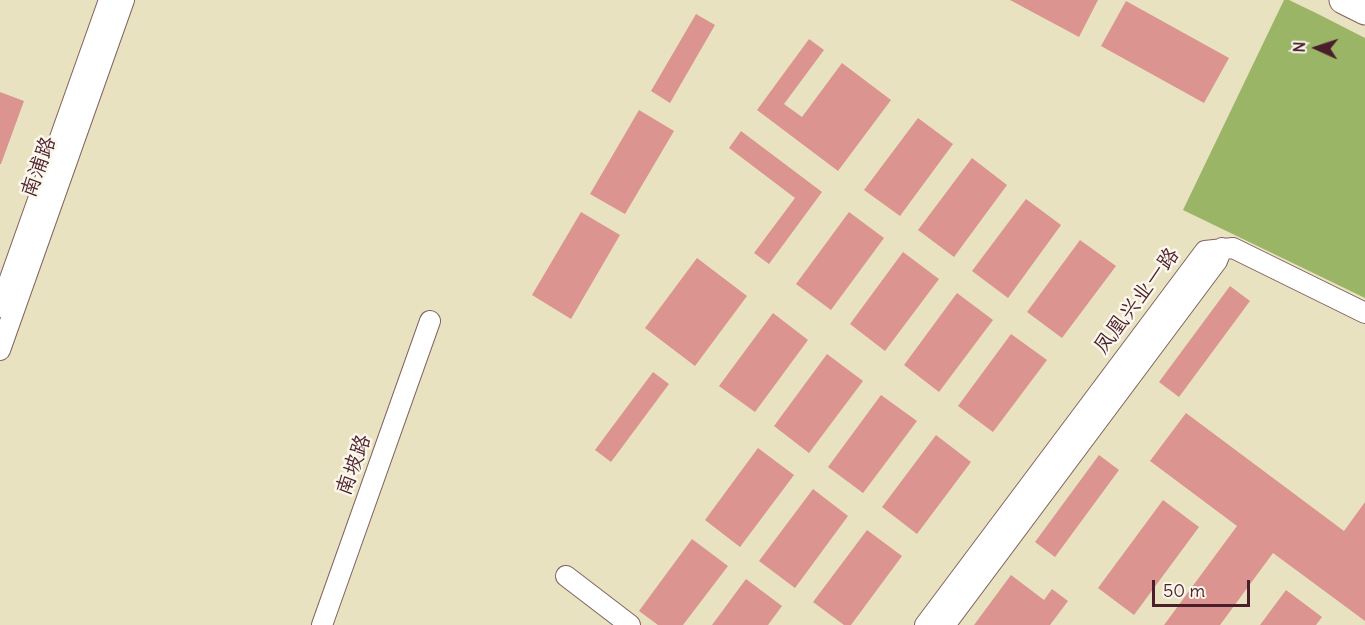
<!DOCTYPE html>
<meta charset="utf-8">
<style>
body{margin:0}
#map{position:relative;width:1365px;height:625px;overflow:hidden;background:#e9e2c0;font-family:Delius,sans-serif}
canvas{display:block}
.north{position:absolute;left:1287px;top:18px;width:60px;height:60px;-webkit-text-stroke:4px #fbf7ec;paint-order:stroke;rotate:273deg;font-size:16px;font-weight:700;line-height:24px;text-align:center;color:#4a1f2b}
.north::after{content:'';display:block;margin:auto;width:21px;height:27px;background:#4a1f2b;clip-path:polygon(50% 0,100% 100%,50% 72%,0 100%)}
.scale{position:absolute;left:1152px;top:580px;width:98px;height:27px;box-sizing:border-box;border:3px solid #4a1f2b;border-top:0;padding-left:8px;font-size:18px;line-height:21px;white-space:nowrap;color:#4a1f2b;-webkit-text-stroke:4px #fbf7ec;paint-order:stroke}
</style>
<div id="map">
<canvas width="1365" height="625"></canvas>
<div class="north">N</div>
<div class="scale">50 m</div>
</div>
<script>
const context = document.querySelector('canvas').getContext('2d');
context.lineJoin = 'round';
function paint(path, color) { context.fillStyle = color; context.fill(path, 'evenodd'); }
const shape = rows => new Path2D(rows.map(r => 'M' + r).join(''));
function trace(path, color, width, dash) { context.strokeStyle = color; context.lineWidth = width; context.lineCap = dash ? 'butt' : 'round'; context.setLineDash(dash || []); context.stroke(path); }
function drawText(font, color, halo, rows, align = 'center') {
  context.font = font + ' Delius,"LXGW WenKai TC",sans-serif'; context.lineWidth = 5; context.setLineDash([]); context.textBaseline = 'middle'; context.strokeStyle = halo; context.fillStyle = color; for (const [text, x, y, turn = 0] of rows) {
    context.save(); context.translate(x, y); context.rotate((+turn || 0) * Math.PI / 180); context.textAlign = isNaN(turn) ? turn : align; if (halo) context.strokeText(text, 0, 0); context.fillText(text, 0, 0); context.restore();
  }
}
const forest = shape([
 [1284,0,1289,0,1316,13,1365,38,1365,298,1183,210]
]);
const building = shape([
 [1010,0,1098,0,1079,37],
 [1126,1,1229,58,1204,103,1101,46],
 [696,14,715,25,670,103,651,91],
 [809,39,824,50,784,104,802,117,842,63,891,100,838,171,757,110],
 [0,92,24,101,1,164,0,164],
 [639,110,674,131,625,214,590,194],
 [918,118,953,144,900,216,864,190],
 [741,131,822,192,769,264,754,253,795,198,729,148],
 [972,158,1007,185,954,257,918,230],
 [1026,199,1061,225,1008,298,972,271],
 [581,212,620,235,571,319,532,295],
 [849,212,884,238,831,310,796,284],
 [1080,240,1116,266,1062,338,1027,312],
 [903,252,939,279,885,351,850,324],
 [697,258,747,296,695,366,645,328],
 [1230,286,1250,301,1179,397,1159,382],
 [957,293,993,320,939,392,904,365],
 [773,313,808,340,755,412,719,386],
 [1011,334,1047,360,993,432,958,406],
 [827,354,863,381,809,453,774,426],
 [653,372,669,384,611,462,595,450],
 [881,395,917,421,863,493,828,467],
 [1186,413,1344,531,1365,502,1365,621,1273,553,1220,625,1164,625,1237,526,1150,461],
 [936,435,971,462,917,534,882,507],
 [758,448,794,475,740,547,705,520],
 [1099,455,1119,470,1055,557,1035,542],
 [813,489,848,516,795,588,759,561],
 [1163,500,1199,527,1134,615,1098,588],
 [867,530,902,556,851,625,844,625,813,602],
 [692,539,728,566,683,625,658,625,639,611],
 [1011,575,1044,600,1052,589,1068,601,1050,625,974,625],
 [746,579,782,606,768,625,712,625],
 [1286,590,1322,617,1316,625,1260,625]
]);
const minor = shape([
 [0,307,109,0],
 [0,350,124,0],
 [566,576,630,625],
 [322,625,430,321],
 [925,625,1205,251,1233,248,1365,313],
 [945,625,1217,261,1222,248]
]);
const highway = shape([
 [1343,0,1365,11]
]);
const streetNames = [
 ["南浦路",39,167,-70],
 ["凤凰兴业一路",1137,301,-53],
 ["南坡路",354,465,-70]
];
paint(forest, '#9ab566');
paint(building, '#db948f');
trace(minor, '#82635f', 22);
trace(highway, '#82635f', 29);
trace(minor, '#fff', 20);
trace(highway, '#fff', 27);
drawText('21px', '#4a1f2b', '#fbf7ec', streetNames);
</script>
